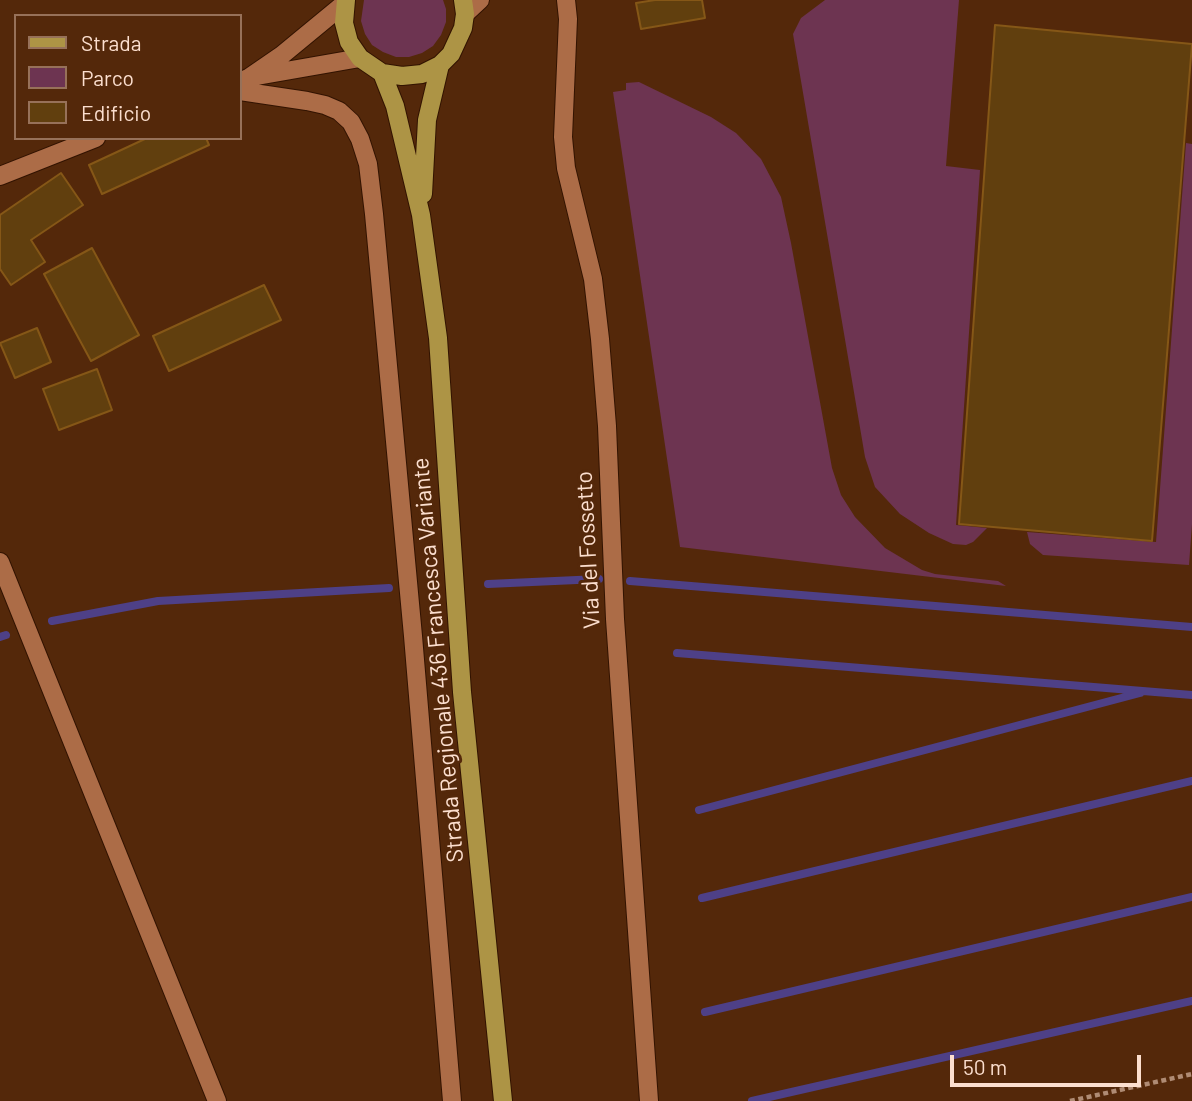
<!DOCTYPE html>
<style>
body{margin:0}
#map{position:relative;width:1192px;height:1101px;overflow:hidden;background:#54280a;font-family:Barlow,sans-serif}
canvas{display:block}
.legend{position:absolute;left:14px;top:14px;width:228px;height:126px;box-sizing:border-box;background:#54280a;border:2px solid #977159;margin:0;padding:9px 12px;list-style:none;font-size:21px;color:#fcdfcf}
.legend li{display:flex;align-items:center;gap:14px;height:35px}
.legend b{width:35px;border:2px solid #977159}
.scale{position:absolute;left:950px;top:1055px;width:191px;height:32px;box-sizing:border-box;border:4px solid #fcdfcf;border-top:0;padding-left:9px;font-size:21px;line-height:24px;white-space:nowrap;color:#fcdfcf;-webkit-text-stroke:5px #54280a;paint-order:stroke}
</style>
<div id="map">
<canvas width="1192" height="1101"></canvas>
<ul class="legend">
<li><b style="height:9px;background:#ad9445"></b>Strada</li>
<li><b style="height:19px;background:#6d3451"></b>Parco</li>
<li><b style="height:19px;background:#613f0e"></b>Edificio</li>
</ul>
<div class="scale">50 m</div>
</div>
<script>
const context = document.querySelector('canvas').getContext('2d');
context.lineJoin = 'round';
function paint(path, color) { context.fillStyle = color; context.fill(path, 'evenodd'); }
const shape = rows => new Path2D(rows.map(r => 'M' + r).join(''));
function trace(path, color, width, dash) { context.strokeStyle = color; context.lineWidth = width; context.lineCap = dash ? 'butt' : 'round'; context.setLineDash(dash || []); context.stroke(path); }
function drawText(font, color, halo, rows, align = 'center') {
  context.font = font + ' Barlow,sans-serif'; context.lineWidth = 6; context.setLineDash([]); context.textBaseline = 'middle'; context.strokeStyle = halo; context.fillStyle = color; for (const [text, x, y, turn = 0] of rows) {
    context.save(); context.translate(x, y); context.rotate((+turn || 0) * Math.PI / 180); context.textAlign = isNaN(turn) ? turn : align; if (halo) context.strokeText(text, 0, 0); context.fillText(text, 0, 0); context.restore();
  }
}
const green = shape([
 [364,0,443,0,446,9,446,22,441,35,433,46,422,53,409,57,396,57,383,52,372,45,365,34,361,21],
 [825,0,959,0,946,166,980,170,956,525,987,528,973,542,966,545,953,544,929,533,900,514,875,487,865,457,793,34,801,18],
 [639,82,711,117,736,133,761,159,781,197,791,243,832,468,841,495,855,517,885,548,922,570,935,574,998,581,1006,586,680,547,613,92,626,90,626,83],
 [1186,143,1192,144,1192,524,1189,565,1043,555,1030,544,1027,532,1156,542]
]);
const stream = shape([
 [630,581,1192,627],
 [488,584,599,579],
 [52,621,158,601,389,588],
 [0,637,6,635],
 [677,653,1192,695],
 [699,810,1140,693],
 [702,898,1192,781],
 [705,1012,1192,897],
 [752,1101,1192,1001]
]);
const building = shape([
 [655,0,702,0,705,18,641,29,636,3,655,0],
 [995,25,1192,44,1152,541,959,524,995,25],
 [147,138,206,138,209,145,102,194,89,165,147,138],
 [61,173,83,205,31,240,45,262,11,285,0,269,0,215,61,173],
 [92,248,139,335,91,361,44,274,92,248],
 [264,285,281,320,169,371,153,336,264,285],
 [37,328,51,362,15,378,0,343,37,328],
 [97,369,112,410,59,430,43,389,97,369]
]);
const path = shape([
 [1070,1101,1192,1074]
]);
const street = shape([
 [566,0,568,19,563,137,566,168,593,279,600,339,607,426,615,619,649,1101],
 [465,14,480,0],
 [257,76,360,58],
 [240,82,250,77,282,55,345,3],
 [240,91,307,101,325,105,339,111,351,122,360,139,368,164,374,214,413,636,452,1101],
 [0,176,96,138],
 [0,562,217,1101]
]);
const primary = shape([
 [346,0,344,23,349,42,360,58,382,73,402,76,422,74,440,65,451,54,463,28,465,14,463,0],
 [382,73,395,106,421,215,438,338,462,692,503,1101],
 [423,194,427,120,440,65]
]);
const streetNames = [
 ["Via del Fossetto",588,550,-93],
 ["Strada Regionale 436 Francesca Variante",438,660,-95]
];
paint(green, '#6d3451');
trace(stream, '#4e4087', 8);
paint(building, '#613f0e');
trace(building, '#855717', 2);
trace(street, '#321301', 20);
trace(primary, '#321301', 20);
trace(path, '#af8b74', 4.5, [5, 3.5]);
trace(street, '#ac6c47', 18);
trace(primary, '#ad9445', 18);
drawText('23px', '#fcdfcf', '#54280a', streetNames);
</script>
